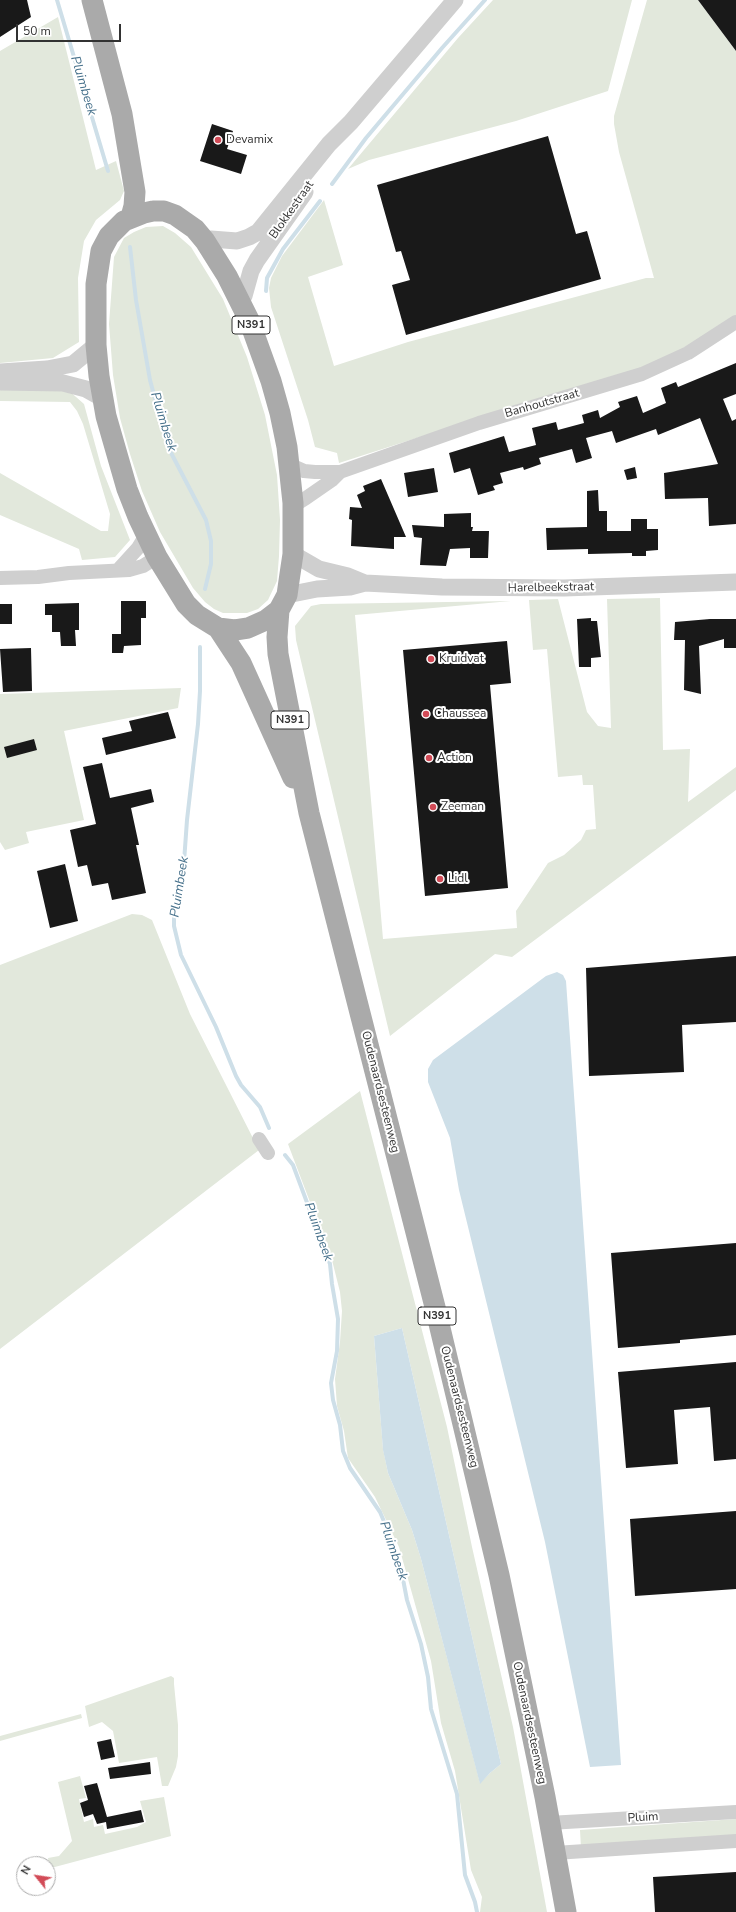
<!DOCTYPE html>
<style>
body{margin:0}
#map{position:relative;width:736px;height:1912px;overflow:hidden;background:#fff;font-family:"Nunito Sans",sans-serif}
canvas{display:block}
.north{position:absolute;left:16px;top:1856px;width:40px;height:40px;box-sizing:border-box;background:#fff;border:1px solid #adadad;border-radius:50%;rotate:300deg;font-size:11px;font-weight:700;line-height:16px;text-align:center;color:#323232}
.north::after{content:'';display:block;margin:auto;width:14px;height:18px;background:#d24b57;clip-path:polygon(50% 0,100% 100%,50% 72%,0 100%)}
.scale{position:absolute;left:16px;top:24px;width:105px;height:18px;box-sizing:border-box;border:2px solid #323232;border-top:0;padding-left:5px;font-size:12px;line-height:14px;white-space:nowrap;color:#323232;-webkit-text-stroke:3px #fff;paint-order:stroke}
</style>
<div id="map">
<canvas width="736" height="1912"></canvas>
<div class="north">N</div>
<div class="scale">50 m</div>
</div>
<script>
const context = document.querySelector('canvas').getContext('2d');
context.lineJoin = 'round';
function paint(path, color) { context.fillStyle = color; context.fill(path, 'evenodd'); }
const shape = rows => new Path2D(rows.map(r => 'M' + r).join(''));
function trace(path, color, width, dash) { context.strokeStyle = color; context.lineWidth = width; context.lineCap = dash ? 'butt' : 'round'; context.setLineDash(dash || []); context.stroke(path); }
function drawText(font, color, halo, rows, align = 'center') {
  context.font = font + ' "Nunito Sans",sans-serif'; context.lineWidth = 4; context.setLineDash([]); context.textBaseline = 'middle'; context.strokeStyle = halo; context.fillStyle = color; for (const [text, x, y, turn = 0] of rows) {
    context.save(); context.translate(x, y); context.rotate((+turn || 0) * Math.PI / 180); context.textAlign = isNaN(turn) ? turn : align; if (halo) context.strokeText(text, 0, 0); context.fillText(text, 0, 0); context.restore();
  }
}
const green = shape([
 [493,0,632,0,608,91,516,121,369,160,348,169,458,38],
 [647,0,698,0,736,51,736,316,677,352,637,370,513,407,339,463,337,453,315,447,308,420,271,307,269,288,271,278,282,256,324,200,343,265,308,277,334,366,408,342,646,278,654,278,619,152,614,124,614,116],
 [58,17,96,170,116,161,124,191,120,200,96,220,84,241,78,278,79,342,53,358,0,363,0,51],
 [163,226,175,233,191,247,223,299,247,357,265,415,277,475,280,520,279,556,277,581,268,600,258,609,247,613,223,613,214,609,205,602,193,588,160,532,142,491,130,454,120,418,113,375,109,324,114,257,124,238,134,232,146,227],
 [0,388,67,389,84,404,101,466,130,540,115,557,82,560,79,549,0,515,0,473,101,531,108,531,110,514,83,424,77,411,70,402,0,401],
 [660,598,663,750,690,749,688,802,736,767,736,790,512,957,495,954,390,1036,296,640,295,626,311,606,321,604,511,601,355,615,383,939,517,928,516,911,548,863,564,855,581,840,586,830,596,829,593,785,583,785,582,775,558,777,547,649,533,650,529,600,558,599,587,712,598,726,611,728,607,599],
 [181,688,178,708,64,731,84,820,26,832,29,843,5,850,0,842,0,694],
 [132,914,142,915,152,920,190,1014,259,1150,0,1349,0,965],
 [360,1091,447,1427,472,1547,513,1727,547,1912,480,1912,482,1897,471,1870,455,1771,441,1723,431,1661,399,1547,375,1497,348,1458,344,1431,337,1406,335,1379,340,1342,342,1311,340,1292,332,1260,288,1144],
 [402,1328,501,1764,490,1773,480,1783,421,1559,412,1530,388,1473,383,1449,374,1336],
 [171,1676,174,1678,174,1684,178,1725,178,1756,176,1767,168,1786,162,1786,157,1757,119,1763,113,1731,102,1722,89,1727,85,1706],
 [81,1714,82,1718,0,1741,0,1736],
 [80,1776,86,1798,79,1799,84,1822,93,1819,94,1827,103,1825,105,1834,137,1827,146,1822,140,1801,164,1797,171,1836,51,1868,49,1866,48,1858,59,1856,72,1841,58,1782],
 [736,1819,736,1837,581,1848,580,1830]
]);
const water = shape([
 [557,972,563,975,566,981,621,1765,590,1767,545,1542,459,1190,450,1138,428,1082,428,1069,433,1060,546,976],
 [402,1328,501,1764,490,1773,480,1784,421,1559,412,1530,388,1473,383,1450,374,1336]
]);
const stream = shape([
 [57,0,108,171],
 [332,184,366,138,442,48,485,0],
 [130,247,136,300,150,380,168,447,206,520,211,541,211,564,205,589],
 [266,291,267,278,283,249,320,201],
 [200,647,200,691,198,724,187,820,183,876,174,911,174,926,181,955,216,1027,236,1076,241,1085,260,1107,269,1128],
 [285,1155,293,1165,330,1264,332,1284,338,1319,337,1351,331,1383,333,1400,340,1425,343,1451,350,1468,380,1512,391,1538,402,1574,407,1600,421,1644,428,1677,431,1709,457,1794,465,1875,475,1902,477,1912]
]);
const building = shape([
 [0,0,27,0,31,17,0,37],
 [698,0,736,0,736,51],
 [212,124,233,131,227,149,247,155,241,174,200,161],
 [548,136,576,234,587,231,601,279,406,335,392,285,410,280,401,251,396,252,377,185],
 [736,363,736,394,723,399,732,421,736,419,736,524,709,526,708,498,665,499,664,473,718,464,700,418,658,435,656,429,616,443,612,431,586,438,592,458,576,463,572,449,539,458,541,464,524,470,523,467,500,473,503,483,493,486,495,490,478,495,470,468,454,473,449,453,504,436,509,452,536,445,532,428,556,422,558,430,584,423,582,415,598,410,600,418,620,407,618,402,637,396,643,413,666,403,661,388,676,382,678,387],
 [635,467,637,478,627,480,624,470],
 [434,468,438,492,408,497,404,473],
 [381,479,406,537,394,537,394,549,351,546,352,520,349,519,350,507,362,508,357,495,365,491,363,486],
 [598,490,599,511,607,511,607,531,631,531,631,519,647,519,647,529,658,529,658,550,646,551,646,556,632,556,632,553,588,554,588,549,547,550,546,528,587,527,587,491],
 [471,513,471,527,473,527,472,531,489,531,488,558,470,558,470,548,450,549,446,566,420,565,422,538,414,537,412,525,444,527,444,514],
 [121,601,146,601,146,618,141,618,141,645,124,646,123,653,112,653,112,634,121,634],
 [79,603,79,630,75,630,76,646,61,646,60,632,52,632,52,615,45,615,45,604],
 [0,604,12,604,12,624,0,624],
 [591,618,591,621,597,621,601,657,591,658,591,667,579,667,577,619],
 [710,619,736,619,736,648,724,648,724,639,699,646,701,694,684,690,685,640,674,640,675,622],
 [507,641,511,683,490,685,508,888,425,896,403,650],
 [31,648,32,691,3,692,0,649],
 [168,712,176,738,106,755,102,738,132,731,129,721],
 [34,739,37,750,7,758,4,747],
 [102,763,110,798,151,789,154,802,131,808,139,845,136,845,146,893,112,900,108,883,92,886,87,865,78,867,70,830,96,824,83,767],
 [65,864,78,921,50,928,37,871],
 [736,956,736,1022,682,1025,684,1072,589,1076,586,968],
 [736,1243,736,1335,680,1340,680,1343,618,1348,611,1253],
 [736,1362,736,1459,714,1461,710,1407,674,1410,678,1464,626,1468,618,1372],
 [736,1511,736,1589,635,1596,630,1519],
 [111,1739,115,1757,101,1760,97,1742],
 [150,1762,151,1774,110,1779,108,1768],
 [97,1783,107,1817,141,1810,144,1822,107,1829,106,1822,97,1824,93,1814,84,1817,80,1803,88,1800,84,1786],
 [736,1872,736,1912,655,1912,653,1877]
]);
const minor = shape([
 [289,467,295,467,304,471,315,472,340,472,479,423,642,374,688,353,736,322],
 [293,503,298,503,306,498,332,480,340,472],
 [118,570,138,548,146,535],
 [0,578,38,577,69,573,129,570,143,566,157,557],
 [259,1139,268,1153],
 [549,1823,736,1812],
 [555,1853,736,1841]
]);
const tertiary = shape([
 [205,241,211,239,237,241,249,237,258,232,329,144,351,122,455,0],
 [239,300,244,296,251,271,257,260,305,192],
 [0,372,47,369,73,364,96,345],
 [0,382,63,383,86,389,102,398],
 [293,554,319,569,348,576,365,583],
 [287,595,317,589,350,587,365,583,442,587,564,588,736,582]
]);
const primary = shape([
 [92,0,122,114,135,192,134,206,131,217],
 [153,211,164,211,175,215,195,229,205,241,227,276,249,320,271,381,280,413,287,447,293,503,293,554,290,574,287,595,279,610,266,620,248,628,235,630,218,628,197,615,186,604,157,557,138,517,127,489,106,416,99,376,96,345,96,284,101,251,109,236,124,221,144,213,153,211],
 [279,610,277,637,278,654,309,813,435,1307,499,1575,545,1797,566,1912],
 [218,628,241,663,293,778]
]);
const markers = [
 [218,140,4,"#d24b57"],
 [431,659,4,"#d24b57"],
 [426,714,4,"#d24b57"],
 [429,758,4,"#d24b57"],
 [433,807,4,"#d24b57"],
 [440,879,4,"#d24b57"]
];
const shields = [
 [251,325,38],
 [290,720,38],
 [437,1316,38]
];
const shieldNames = [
 ["N391",251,325],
 ["N391",290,720],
 ["N391",437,1316]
];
const poiNames = [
 ["Devamix",226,140],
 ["Kruidvat",439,659],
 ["Chaussea",434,714],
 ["Action",437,758],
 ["Zeeman",441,807],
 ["Lidl",448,879]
];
const streetNames = [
 ["Blokkestraat",292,210,-55],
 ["Banhoutstraat",542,404,-16],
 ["Harelbeekstraat",551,588,-1],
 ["Oudenaardsesteenweg",380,1092,76],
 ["Oudenaardsesteenweg",459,1407,76],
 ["Oudenaardsesteenweg",529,1723,78],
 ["Pluim",643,1818,-3]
];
const waterNames = [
 ["Pluimbeek",83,86,73],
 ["Pluimbeek",163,422,73],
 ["Pluimbeek",180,887,-81],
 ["Pluimbeek",318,1232,70],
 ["Pluimbeek",393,1551,71]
];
paint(green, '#e2e8dc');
paint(water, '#cedfe8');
trace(stream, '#cedfe8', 4);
paint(building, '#191919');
trace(minor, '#cfcfcf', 14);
trace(tertiary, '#cfcfcf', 17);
trace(primary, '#aaa', 21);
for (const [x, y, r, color] of markers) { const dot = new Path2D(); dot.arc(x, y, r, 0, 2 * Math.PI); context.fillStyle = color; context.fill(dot); trace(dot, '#fff', 1.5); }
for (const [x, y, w] of shields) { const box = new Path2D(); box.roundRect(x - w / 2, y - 9, w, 18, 3); context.fillStyle = '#fff'; context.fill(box); trace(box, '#323232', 1); }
drawText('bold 11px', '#323232', null, shieldNames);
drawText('12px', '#323232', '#fff', poiNames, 'left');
drawText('12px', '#323232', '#fff', streetNames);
drawText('italic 13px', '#48728c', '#fff', waterNames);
</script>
